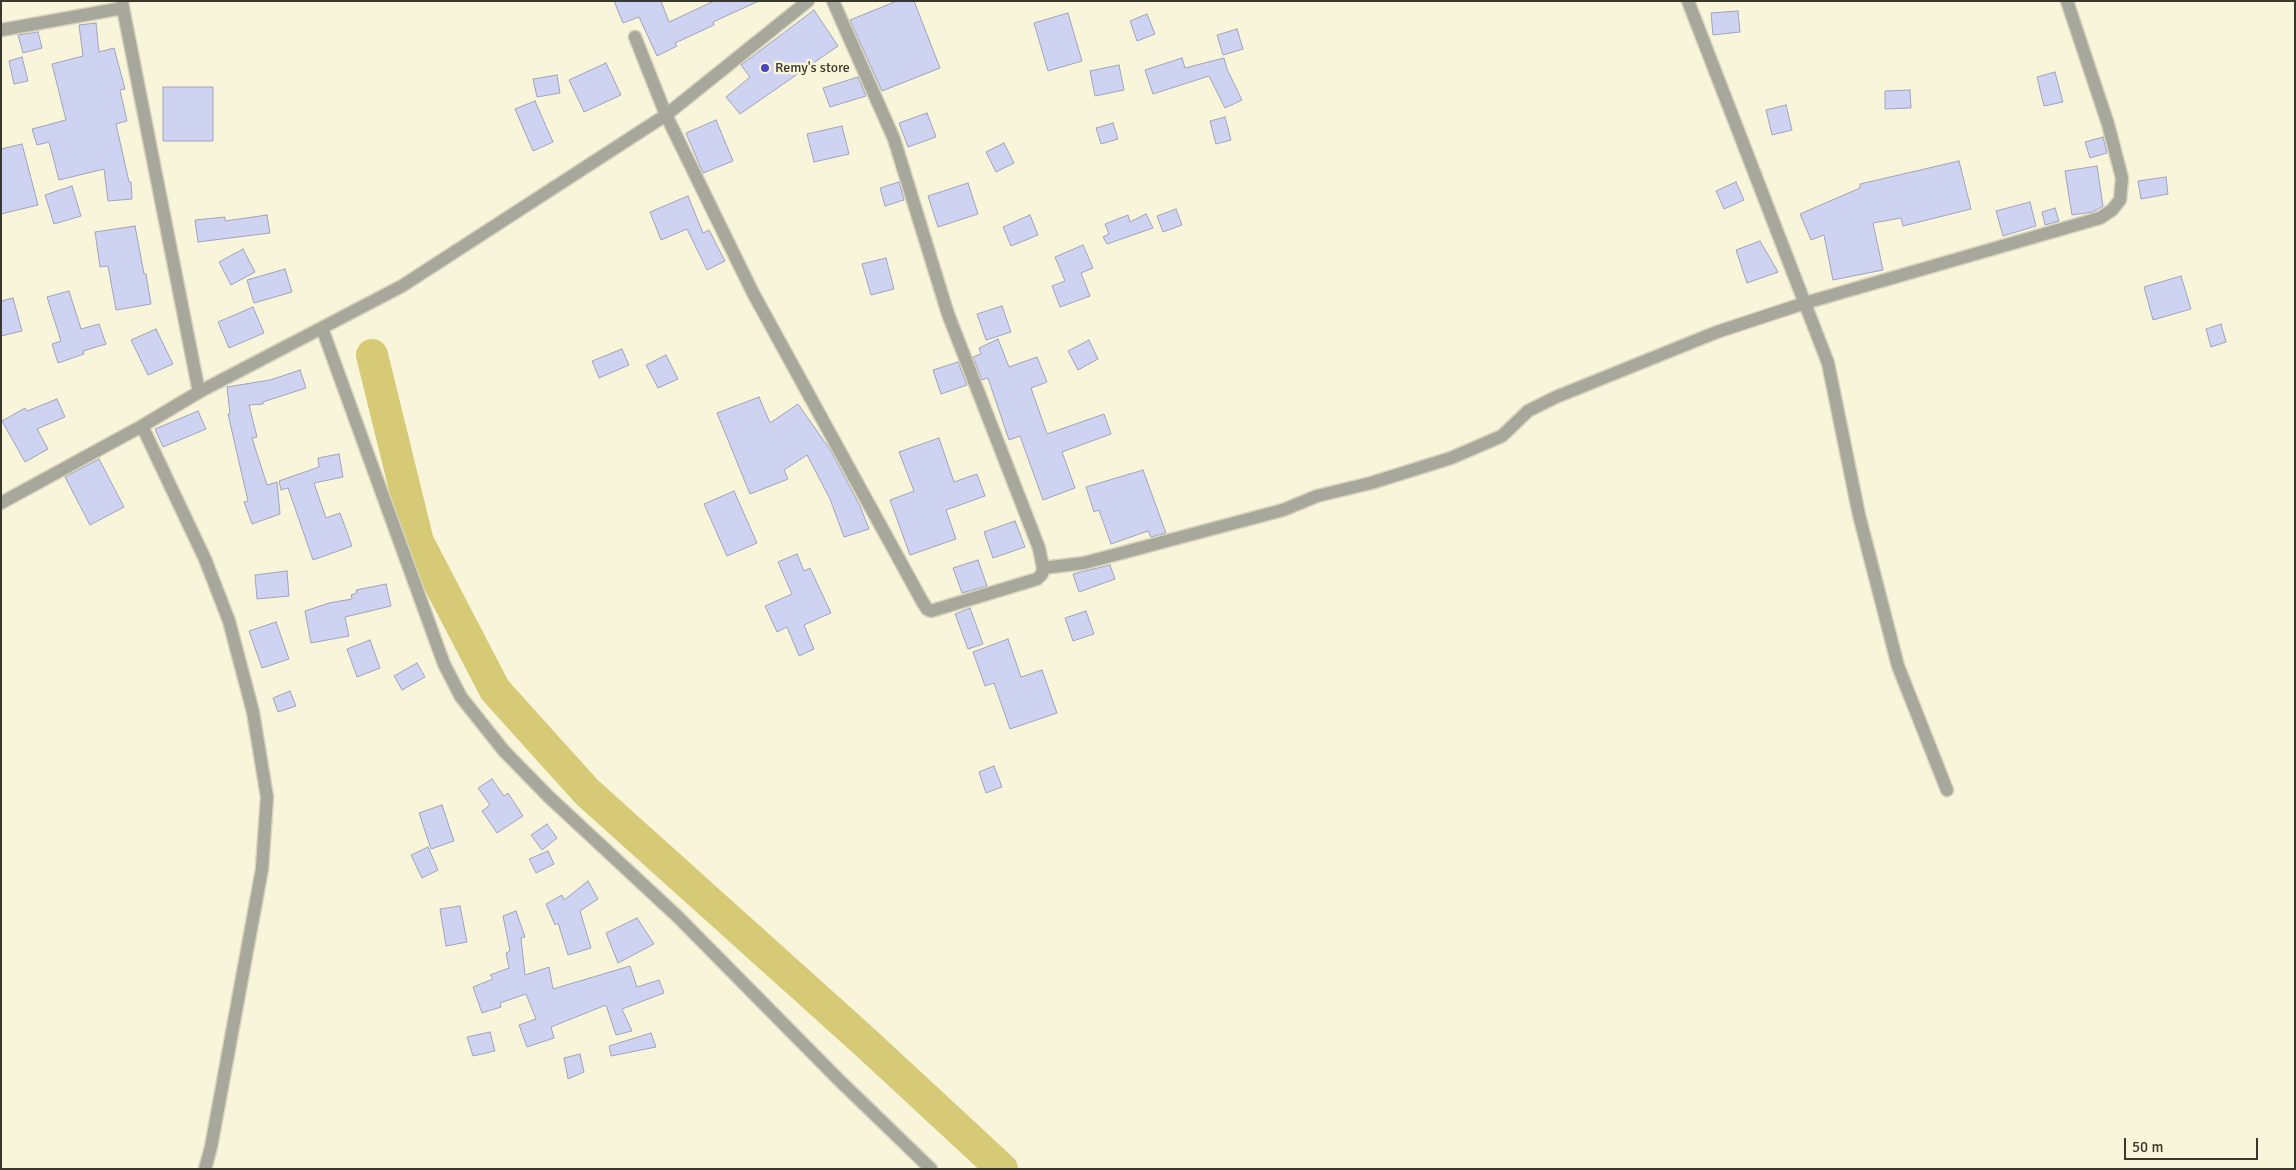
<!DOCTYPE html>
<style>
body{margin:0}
#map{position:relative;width:2296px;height:1170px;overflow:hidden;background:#f9f5da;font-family:Signika,sans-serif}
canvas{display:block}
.frame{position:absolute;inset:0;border:2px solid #39382d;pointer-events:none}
.scale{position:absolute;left:2124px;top:1138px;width:134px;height:22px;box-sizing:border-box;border:2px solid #39382d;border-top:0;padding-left:6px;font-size:15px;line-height:18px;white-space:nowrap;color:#39382d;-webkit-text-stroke:4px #f9f5da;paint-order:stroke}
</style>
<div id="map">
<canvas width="2296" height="1170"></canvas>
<div class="frame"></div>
<div class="scale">50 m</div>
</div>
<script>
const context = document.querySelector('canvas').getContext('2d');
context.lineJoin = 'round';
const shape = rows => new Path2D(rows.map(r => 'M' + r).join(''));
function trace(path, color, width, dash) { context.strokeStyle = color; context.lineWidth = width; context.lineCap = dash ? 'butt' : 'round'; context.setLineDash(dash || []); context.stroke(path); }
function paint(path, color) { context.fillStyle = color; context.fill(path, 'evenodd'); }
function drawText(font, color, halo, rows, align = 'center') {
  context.font = font + ' Signika,sans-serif'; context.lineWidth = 5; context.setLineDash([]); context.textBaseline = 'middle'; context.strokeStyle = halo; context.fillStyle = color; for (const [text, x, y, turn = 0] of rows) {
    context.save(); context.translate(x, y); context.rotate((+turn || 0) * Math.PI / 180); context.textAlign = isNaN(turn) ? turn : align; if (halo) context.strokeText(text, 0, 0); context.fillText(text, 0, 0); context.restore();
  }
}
const river = shape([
 [372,355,418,542,495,690,587,792,865,1042,1002,1169]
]);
const building = shape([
 [614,1,661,1,669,22,714,1,759,1,713,22,714,25,675,43,677,46,657,56,639,17,623,23,614,1],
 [897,1,914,1,940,68,882,91,850,20,897,1],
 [814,10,838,46,740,114,726,97,750,77,741,65,814,10],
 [1738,11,1740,32,1713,35,1711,13,1738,11],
 [1068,13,1082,61,1048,71,1034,23,1068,13],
 [1147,14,1155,34,1137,41,1130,21,1147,14],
 [96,23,99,52,114,48,125,89,120,90,127,121,116,124,129,182,131,182,132,199,108,201,104,169,59,180,49,142,37,145,32,129,66,120,52,64,83,56,79,25,96,23],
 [1237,29,1243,49,1223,55,1217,35,1237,29],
 [38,32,42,48,23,53,18,35,38,32],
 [22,57,28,81,14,84,9,61,22,57],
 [1182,58,1185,68,1224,58,1227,69,1242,100,1225,108,1209,76,1153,94,1145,70,1182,58],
 [606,63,621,95,584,112,569,80,606,63],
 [1119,65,1124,90,1095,96,1090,71,1119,65],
 [2055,72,2063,102,2044,106,2037,77,2055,72],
 [557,75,560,93,537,97,533,79,557,75],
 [858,77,866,96,830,107,823,88,858,77],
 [163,87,213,87,213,141,163,141,163,87],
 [1910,90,1911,108,1885,109,1885,91,1910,90],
 [535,101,553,142,533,151,515,109,535,101],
 [1786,105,1792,130,1772,135,1766,110,1786,105],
 [927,113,936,137,908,147,899,123,927,113],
 [1225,117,1231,140,1216,144,1210,121,1225,117],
 [716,120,733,161,703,173,686,133,716,120],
 [1113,123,1118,139,1101,144,1096,128,1113,123],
 [842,126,849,154,814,162,807,134,842,126],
 [2103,137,2107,153,2090,158,2085,142,2103,137],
 [1004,143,1014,163,996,172,986,152,1004,143],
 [22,144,38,205,1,214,1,149,22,144],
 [1959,161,1971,209,1903,226,1901,218,1873,223,1883,270,1833,280,1824,235,1811,240,1800,214,1860,188,1860,184,1959,161],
 [2097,166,2103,206,2093,212,2072,215,2065,171,2097,166],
 [2166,177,2168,194,2141,199,2138,181,2166,177],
 [899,182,904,200,885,206,880,188,899,182],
 [1736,182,1744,200,1724,209,1716,191,1736,182],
 [968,183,978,214,938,227,928,196,968,183],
 [72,186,81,216,54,224,45,195,72,186],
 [688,196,703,233,709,230,725,261,707,270,687,229,661,240,650,212,688,196],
 [2030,202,2036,226,2003,236,1996,211,2030,202],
 [2055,208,2059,221,2045,225,2042,212,2055,208],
 [1176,209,1182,225,1163,232,1157,216,1176,209],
 [1146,214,1153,228,1107,244,1103,237,1109,234,1105,224,1128,215,1130,222,1146,214],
 [267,215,270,233,198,242,195,220,225,217,225,221,267,215],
 [1030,215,1038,235,1011,246,1003,227,1030,215],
 [135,226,144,274,146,274,151,304,116,310,108,266,100,267,95,232,135,226],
 [1760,241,1778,272,1747,283,1736,250,1760,241],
 [1083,245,1093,268,1081,273,1090,296,1060,307,1052,286,1065,281,1055,257,1083,245],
 [243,249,255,272,231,285,219,262,243,249],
 [886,258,894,289,871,295,862,264,886,258],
 [285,269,292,292,254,303,247,280,285,269],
 [2181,276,2191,309,2153,320,2144,287,2181,276],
 [69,291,81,329,99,324,106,344,83,351,84,354,58,363,52,344,61,341,47,297,69,291],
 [13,298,22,331,1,336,1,301,13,298],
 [1002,306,1011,332,986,340,977,314,1002,306],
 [253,307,264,333,229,348,218,322,253,307],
 [2221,324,2226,342,2211,347,2206,329,2221,324],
 [156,329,173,364,148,375,131,340,156,329],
 [998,339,1009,367,1037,357,1047,382,1031,388,1047,434,1104,414,1111,434,1062,452,1075,488,1043,500,1020,436,1009,440,988,378,982,380,973,357,981,354,979,348,998,339],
 [1089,340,1098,359,1078,370,1068,351,1089,340],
 [622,349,629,365,599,378,592,361,622,349],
 [666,355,678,379,658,388,646,365,666,355],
 [958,362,967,385,941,394,933,370,958,362],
 [300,370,306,388,263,402,263,404,249,405,257,437,252,438,267,485,277,482,280,514,252,524,244,502,248,501,228,414,230,414,227,387,270,380,300,370],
 [759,397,770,423,798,404,831,451,860,506,869,529,844,537,830,499,807,455,784,470,788,479,750,494,717,413,759,397],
 [57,399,65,417,37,429,48,449,25,462,2,421,25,408,27,411,57,399],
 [198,411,206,429,163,447,155,429,198,411],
 [939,438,954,482,977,474,985,496,946,510,956,539,910,555,890,500,914,491,899,452,939,438],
 [339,454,343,477,314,483,326,518,340,513,352,546,313,560,288,488,281,490,279,481,319,467,318,458,339,454],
 [99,459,124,507,90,525,65,477,99,459],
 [1143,470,1166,533,1151,537,1148,531,1111,544,1099,510,1094,512,1086,487,1143,470],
 [734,491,757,543,727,556,704,504,734,491],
 [1015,521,1025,547,993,558,984,532,1015,521],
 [797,554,804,571,810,568,831,613,804,625,814,649,799,656,787,627,777,632,765,606,792,594,778,562,797,554],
 [978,560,987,586,962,593,953,568,978,560],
 [1110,565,1115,579,1079,592,1073,574,1110,565],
 [287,571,289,596,257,599,255,575,287,571],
 [386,584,391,606,345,617,349,636,311,643,305,611,329,603,352,599,351,595,357,593,356,590,386,584],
 [970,608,983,644,968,649,955,614,970,608],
 [1086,611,1094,634,1073,641,1065,618,1086,611],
 [276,622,289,659,262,668,249,631,276,622],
 [1008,639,1021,677,1042,670,1057,713,1010,729,994,683,985,686,973,652,1008,639],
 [370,640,380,668,357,677,347,649,370,640],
 [417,663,425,677,402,690,394,676,417,663],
 [290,691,296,706,278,712,273,698,290,691],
 [994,766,1002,787,986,793,979,772,994,766],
 [492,779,504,796,508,793,523,816,497,833,482,811,490,805,478,788,492,779],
 [442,805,454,841,431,849,419,813,442,805],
 [547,824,557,838,542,850,531,835,547,824],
 [428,847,438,870,422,878,411,855,428,847],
 [548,851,554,864,536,873,529,859,548,851],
 [588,881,598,899,580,911,591,948,568,955,558,923,555,925,546,904,562,895,564,900,588,881],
 [460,906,467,942,446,946,440,909,460,906],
 [516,911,525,937,521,938,525,975,549,967,553,989,630,966,637,987,659,980,664,993,622,1009,632,1031,616,1035,606,1005,551,1027,554,1038,527,1047,519,1025,536,1019,526,994,500,1003,501,1007,482,1013,473,987,493,979,490,975,509,968,506,953,510,951,503,916,516,911],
 [637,918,654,944,618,963,606,933,637,918],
 [490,1032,495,1051,473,1056,467,1037,490,1032],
 [651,1033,656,1047,611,1056,609,1046,651,1033],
 [580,1054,584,1072,568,1079,564,1058,580,1054]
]);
const street = shape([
 [1688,1,1828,363,1859,515,1898,666,1947,790],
 [123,8,199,392],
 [1,30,123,8,122,1],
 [635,37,666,115,753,293,922,601,927,609,931,611,1037,579,1042,574,1043,568,1039,548,948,314,894,139,833,1],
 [322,328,444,664,461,697,504,751,549,797,677,916,839,1080,931,1169],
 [142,426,205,559,229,621,253,712,267,797,262,869,211,1147,205,1169],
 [1,503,142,426,199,392,402,286,666,115,808,1],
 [1043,568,1084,563,1283,510,1317,496,1371,483,1451,458,1502,436,1528,411,1556,397,1717,332,1805,303,2100,218,2112,210,2120,200,2122,178,2108,124,2067,1]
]);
const markers = [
 [765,68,5,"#4945bb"]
];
const poiNames = [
 ["Remy's store",775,68]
];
trace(river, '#d7ca76', 32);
paint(building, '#ced3f1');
trace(building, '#9fa3bc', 1);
trace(street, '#d6d3bb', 15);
trace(street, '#a8a79c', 12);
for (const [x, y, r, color] of markers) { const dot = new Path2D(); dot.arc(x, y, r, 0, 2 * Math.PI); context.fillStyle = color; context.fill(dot); trace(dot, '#f9f5da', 2); }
drawText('14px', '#39382d', '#f9f5da', poiNames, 'left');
</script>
